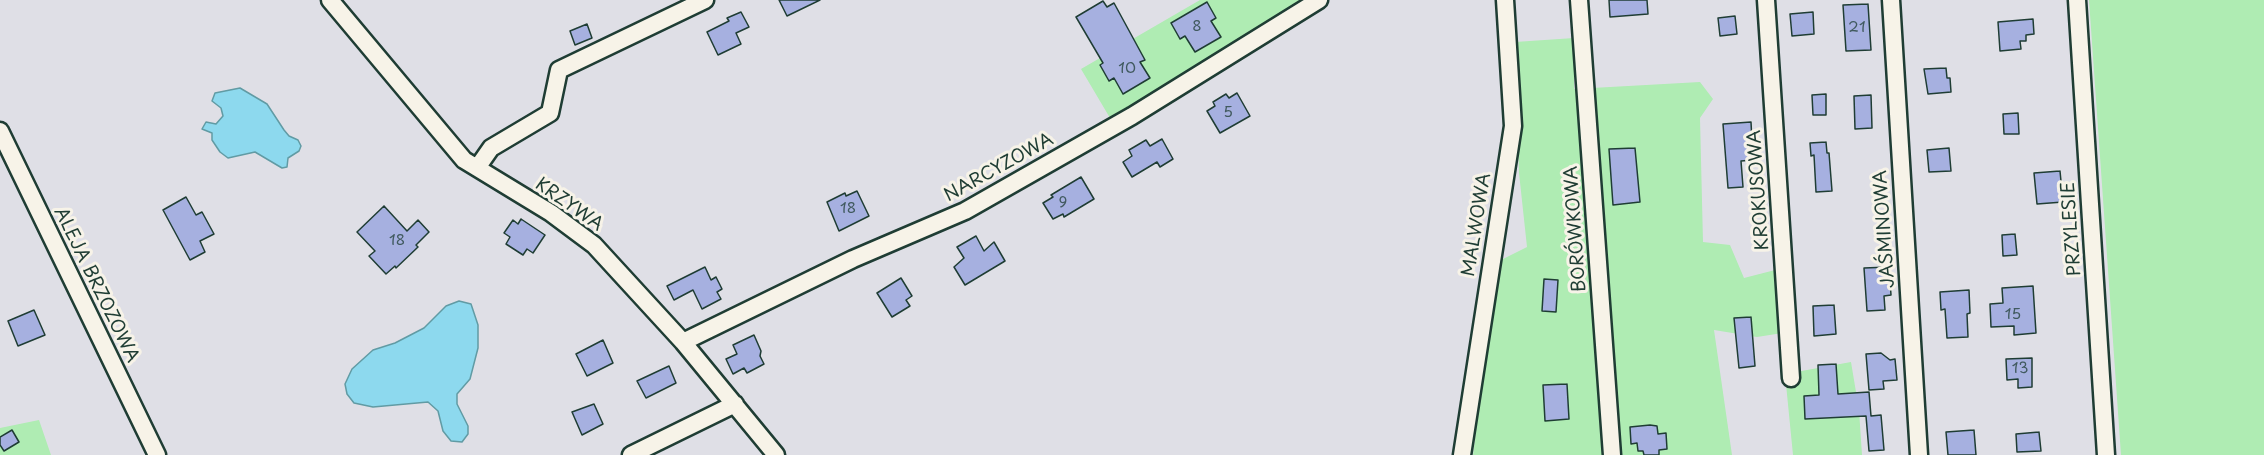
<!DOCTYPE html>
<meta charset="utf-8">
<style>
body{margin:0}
canvas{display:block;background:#dfdfe6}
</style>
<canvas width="2264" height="455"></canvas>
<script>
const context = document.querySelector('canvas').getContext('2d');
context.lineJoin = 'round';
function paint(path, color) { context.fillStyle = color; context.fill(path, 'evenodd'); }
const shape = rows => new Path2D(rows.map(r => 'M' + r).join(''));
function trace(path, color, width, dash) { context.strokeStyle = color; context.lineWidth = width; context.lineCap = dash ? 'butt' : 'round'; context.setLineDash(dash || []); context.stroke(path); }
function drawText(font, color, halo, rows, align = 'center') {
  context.font = font + ' "Playpen Sans",sans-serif'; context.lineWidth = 6; context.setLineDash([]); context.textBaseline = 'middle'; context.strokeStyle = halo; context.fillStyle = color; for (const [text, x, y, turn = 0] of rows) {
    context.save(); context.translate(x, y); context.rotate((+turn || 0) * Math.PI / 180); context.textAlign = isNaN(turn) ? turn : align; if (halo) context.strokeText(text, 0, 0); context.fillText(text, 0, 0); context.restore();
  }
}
const green = shape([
 [1200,0,1308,0,1110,118,1081,69],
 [2089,0,2264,0,2264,455,2121,455],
 [1574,38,1574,89,1700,82,1713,99,1700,118,1703,242,1730,245,1744,278,1779,269,1789,332,1757,337,1714,330,1732,455,1473,455,1497,262,1527,247,1519,173,1515,42],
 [1851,362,1859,410,1862,455,1793,455,1785,374],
 [39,420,51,455,0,455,0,428]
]);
const water = shape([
 [240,88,267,104,284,130,289,136,298,140,301,146,299,151,288,158,287,167,282,168,255,152,228,158,220,152,212,140,212,133,202,129,206,122,216,124,223,116,221,108,212,101,215,93,240,88],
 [459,301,471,304,478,325,478,348,470,379,457,394,457,404,468,426,468,434,462,442,451,441,443,431,438,411,428,402,373,407,354,403,347,394,345,384,352,369,373,350,395,343,424,328,446,306,459,301]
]);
const building = shape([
 [779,0,820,0,787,16,779,0],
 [1609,0,1647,0,1648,14,1610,17,1609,0],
 [1103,1,1107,7,1114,3,1145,60,1140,62,1150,78,1123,94,1114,78,1109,81,1100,65,1103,63,1076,17,1103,1],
 [1207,2,1216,18,1211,21,1221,37,1195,52,1185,36,1180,39,1171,23,1207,2],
 [1868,4,1871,50,1846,51,1843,5,1868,4],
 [741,12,749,27,736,33,741,44,718,55,707,32,729,21,727,18,741,12],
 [1813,12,1814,34,1792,36,1790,14,1813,12],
 [1735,16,1737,34,1720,36,1718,18,1735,16],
 [2033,19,2034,34,2026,35,2026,41,2020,41,2021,49,2000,51,1998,22,2033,19],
 [587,24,592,38,575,45,570,31,587,24],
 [1946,68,1947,78,1950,78,1951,92,1928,94,1924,69,1946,68],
 [1237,93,1250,116,1220,133,1207,111,1215,106,1213,102,1226,94,1229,98,1237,93],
 [1826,94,1826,115,1813,115,1812,95,1826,94],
 [1871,95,1872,128,1855,129,1854,96,1871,95],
 [2018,113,2019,134,2004,134,2003,114,2018,113],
 [1751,122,1753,160,1741,161,1743,187,1728,188,1723,124,1751,122],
 [1162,139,1173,159,1160,167,1157,162,1132,177,1123,162,1132,156,1129,150,1146,140,1150,146,1162,139],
 [1826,142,1827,153,1829,153,1832,191,1816,192,1814,155,1811,156,1810,143,1826,142],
 [1635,148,1640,202,1613,205,1609,149,1635,148],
 [1949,148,1951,171,1929,172,1927,150,1949,148],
 [2060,171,2063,202,2037,204,2034,173,2060,171],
 [1081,177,1094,199,1064,217,1063,214,1053,219,1043,203,1053,197,1051,195,1081,177],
 [857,191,869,216,839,231,827,202,845,193,846,196,857,191],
 [186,197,196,215,202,212,214,234,200,241,205,252,190,260,163,210,186,197],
 [384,206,407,231,418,220,429,232,416,245,418,247,396,268,395,266,386,274,369,256,375,251,357,232,384,206],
 [521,219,545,235,533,253,527,249,523,255,506,244,510,237,504,233,513,220,518,224,521,219],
 [2015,234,2017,255,2003,256,2002,235,2015,234],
 [976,236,984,251,994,242,1005,261,965,285,954,267,964,258,957,247,976,236],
 [705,267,711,280,716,277,722,289,717,292,721,299,702,309,693,290,674,300,667,286,705,267],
 [1889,267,1891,295,1884,296,1885,310,1867,311,1864,268,1889,267],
 [901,278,912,296,906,300,910,306,892,317,877,293,901,278],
 [1544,279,1558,280,1556,312,1542,311,1544,279],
 [2033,286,2036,333,2014,335,2014,326,1991,327,1990,304,2003,303,2002,288,2033,286],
 [1969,290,1970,313,1967,314,1968,337,1947,338,1945,309,1941,310,1940,292,1969,290],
 [1834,305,1836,334,1814,336,1813,306,1834,305],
 [34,310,45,335,18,346,8,321,34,310],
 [1751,317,1755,366,1739,368,1734,318,1751,317],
 [754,335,761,351,760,356,764,364,747,373,744,368,733,374,726,359,737,354,733,345,754,335],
 [603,340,613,363,587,376,576,354,603,340],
 [1881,353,1890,360,1895,359,1897,380,1883,381,1884,389,1869,390,1866,354,1881,353],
 [2032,358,2032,387,2018,388,2018,379,2007,380,2006,359,2032,358],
 [1836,364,1838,394,1869,392,1871,416,1881,415,1884,450,1869,451,1866,416,1805,419,1804,396,1819,395,1818,365,1836,364],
 [669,366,676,383,646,398,637,381,669,366],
 [1567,384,1569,419,1545,421,1543,385,1567,384],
 [594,404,603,424,582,435,572,412,594,404],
 [1650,425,1657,426,1658,434,1666,433,1667,449,1659,450,1659,455,1644,455,1643,451,1638,451,1637,443,1631,444,1630,427,1650,425],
 [12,430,19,442,4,451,0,445,0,437,12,430],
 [1974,430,1976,455,1948,455,1946,432,1974,430],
 [2039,432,2041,451,2017,452,2016,434,2039,432]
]);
const minor = shape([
 [330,0,464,160,551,213,594,245,683,342,776,455],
 [1579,0,1612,455],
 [1766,0,1791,378],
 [1891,0,1919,455],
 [2077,0,2106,455],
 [0,131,157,455],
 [477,168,491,148,550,113,559,70,705,0],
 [683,342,853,259,965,211,1132,116,1319,0],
 [631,455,735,404],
 [1462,455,1513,126,1505,0]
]);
const numberNames = [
 ["8",1197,27],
 ["21",1857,28],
 ["10",1127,69],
 ["5",1228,113],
 ["9",1063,203],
 ["18",848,209],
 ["18",397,241],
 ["15",2013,315],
 ["13",2020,369]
];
const streetNames = [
 ["NARCYZOWA",999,168,-29],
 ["KROKUSOWA",1759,190,-94],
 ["KRZYWA",569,205,35],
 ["MALWOWA",1477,225,-81],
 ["BORÓWKOWA",1576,229,-94],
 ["JAŚMINOWA",1885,229,-94],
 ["PRZYLESIE",2072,229,-94],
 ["ALEJA BRZOZOWA",96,285,64]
];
paint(green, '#afecb3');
paint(water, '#8dd9ee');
trace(water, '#619ba4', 1.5);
paint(building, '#a6b0e0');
trace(building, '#1f3d34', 1.5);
trace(minor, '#1f3d34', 21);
trace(minor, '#f7f3e8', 16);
drawText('15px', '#415a5f', null, numberNames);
drawText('18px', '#1f3d34', '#f7f3e8', streetNames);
</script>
